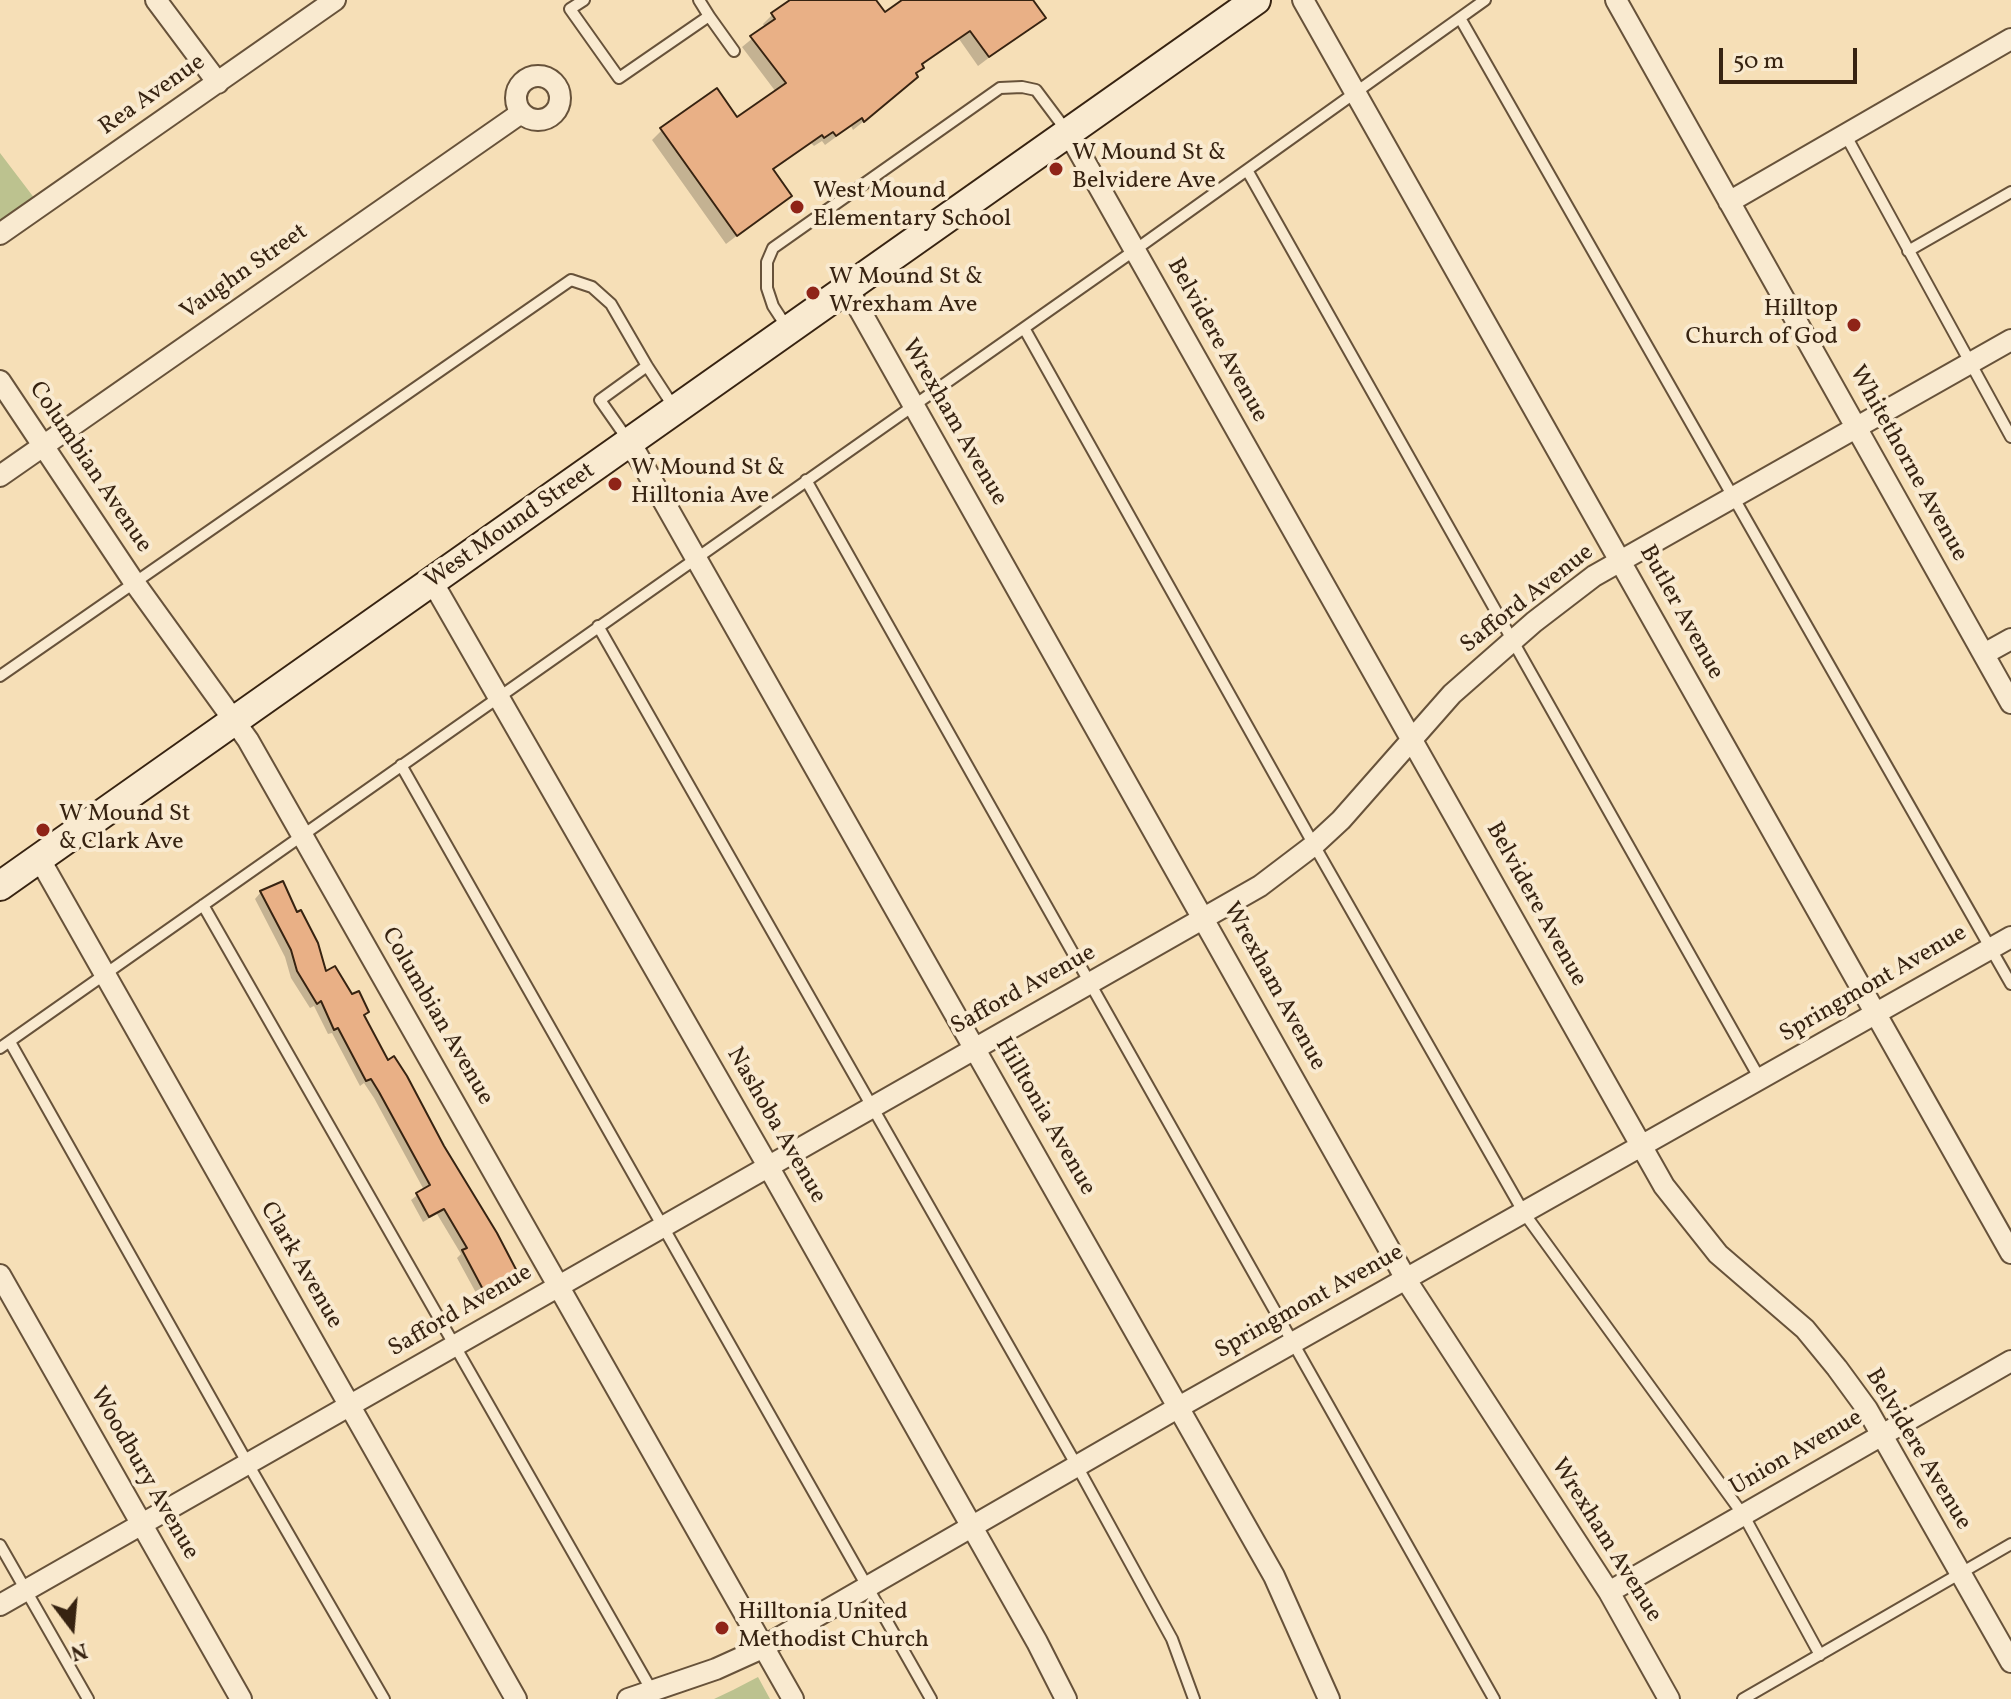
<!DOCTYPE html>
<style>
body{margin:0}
#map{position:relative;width:2011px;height:1699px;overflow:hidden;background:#f6dfb7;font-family:Vollkorn,serif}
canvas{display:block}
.north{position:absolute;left:32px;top:1587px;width:80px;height:80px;-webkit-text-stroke:6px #f9ead0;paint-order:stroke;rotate:164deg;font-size:22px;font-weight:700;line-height:32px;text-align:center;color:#372311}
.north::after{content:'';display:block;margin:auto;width:28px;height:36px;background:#372311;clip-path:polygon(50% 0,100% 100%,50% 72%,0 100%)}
.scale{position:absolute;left:1719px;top:48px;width:138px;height:36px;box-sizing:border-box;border:4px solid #372311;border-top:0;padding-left:10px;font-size:24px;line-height:28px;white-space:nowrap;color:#372311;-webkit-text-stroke:6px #f9ead0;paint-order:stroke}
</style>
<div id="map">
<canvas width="2011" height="1699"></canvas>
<div class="north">N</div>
<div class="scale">50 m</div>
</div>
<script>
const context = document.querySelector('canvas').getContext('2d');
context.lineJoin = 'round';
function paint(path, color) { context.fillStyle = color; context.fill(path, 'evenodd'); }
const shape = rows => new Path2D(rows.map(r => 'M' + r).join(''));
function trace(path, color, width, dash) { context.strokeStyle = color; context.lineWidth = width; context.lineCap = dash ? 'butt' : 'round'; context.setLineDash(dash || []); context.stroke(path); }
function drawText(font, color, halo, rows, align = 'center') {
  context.font = font + ' Vollkorn,serif'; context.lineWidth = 8; context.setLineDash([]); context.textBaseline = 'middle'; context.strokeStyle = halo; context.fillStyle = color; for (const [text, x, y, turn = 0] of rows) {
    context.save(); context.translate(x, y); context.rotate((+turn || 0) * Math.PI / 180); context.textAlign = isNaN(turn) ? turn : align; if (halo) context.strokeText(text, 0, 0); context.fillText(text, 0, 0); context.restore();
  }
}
const green = shape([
 [0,153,35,199,0,224],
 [758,1677,770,1699,714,1699,733,1690]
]);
const shadow = shape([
 [794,0,874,0,884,15,905,0,1031,0,1043,17,978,66,959,39,921,66,914,75,916,77,906,87,853,130,851,126,825,145,822,141,814,146,811,143,772,171,789,196,726,244,652,140,662,130,736,120,776,92,742,47,765,28,763,24,772,15],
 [261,892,325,975,362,1017,518,1279,512,1285,481,1302,457,1258,461,1254,437,1214,423,1222,411,1200,424,1190,374,1098,364,1083,360,1086,332,1033,328,1034,314,1006,310,1008,291,978,285,957,255,899]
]);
const building = shape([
 [790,0,876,0,885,12,902,0,1033,0,1046,18,989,57,970,31,922,64,924,68,916,73,918,77,864,122,862,118,836,136,833,132,824,138,822,135,773,169,792,196,737,236,660,128,717,88,737,117,786,83,750,36,775,19,771,13,790,0],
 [283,881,297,912,301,910,318,943,326,971,335,966,352,994,359,991,369,1012,364,1015,388,1060,394,1056,407,1076,444,1146,497,1233,521,1279,487,1297,462,1250,467,1248,444,1209,429,1217,416,1193,430,1185,379,1092,371,1079,366,1081,338,1028,334,1030,321,1001,317,1004,297,971,291,950,260,891,283,881]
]);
const lane = shape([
 [584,0,570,9,619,78,709,16,699,0],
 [709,16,734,51],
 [1460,18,2011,984],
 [1845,134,2011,437],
 [1247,170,1760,1079],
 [1908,251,2011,192],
 [1024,328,1314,845,1524,1213,1744,1516,1820,1655],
 [788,329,773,306,767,288,767,262,773,248,1000,88,1022,87,1036,90,1066,130],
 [628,440,600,400,647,366],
 [806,480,1494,1699],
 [598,626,1077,1466,1172,1639,1194,1699],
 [0,676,571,280,592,287,611,304,647,366,675,409],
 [401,765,931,1699],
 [203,905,652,1691],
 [10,1042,248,1464,384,1699],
 [0,1048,1135,250,1485,0],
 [0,1545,88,1699],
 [1743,1699,2011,1544]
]);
const street = shape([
 [156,0,218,83],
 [1303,0,2011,1253],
 [1616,0,2011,703],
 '516 98a22 22 0 1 1 44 0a22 22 0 1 1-44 0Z',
 [1068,132,1664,1186,1718,1254,1805,1329,1837,1368,1867,1409,2011,1662],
 [1729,202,2011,39],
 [0,234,335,0],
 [848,289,1410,1286,1609,1592,1669,1699],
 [0,381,134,582,248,740,793,1699],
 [630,442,1274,1576,1329,1699],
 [0,476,521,113],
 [433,583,768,1166,1037,1642,1066,1699],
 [1984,654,2011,639],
 [39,858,516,1699],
 [0,1275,241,1699],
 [1609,1592,2011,1361],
 [0,1605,1260,886,1314,845,1341,820,1452,694,1534,622,1594,576,2011,340],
 [628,1699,716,1669,758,1650,1179,1407,2011,937]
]);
const secondary = shape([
 [0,886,1256,0]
]);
const markers = [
 [1056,169,8,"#8f2418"],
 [797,207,8,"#8f2418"],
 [813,293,8,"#8f2418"],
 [1854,325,8,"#8f2418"],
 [615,484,8,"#8f2418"],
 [43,830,8,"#8f2418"],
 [722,1628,8,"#8f2418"]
];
const streetNames = [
 ["Rea Avenue",153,96,-35],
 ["Vaughn Street",245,273,-35],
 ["Belvidere Avenue",1216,341,61],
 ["Wrexham Avenue",953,423,60],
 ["Whitethorne Avenue",1907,464,61],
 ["Columbian Avenue",89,468,56],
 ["West Mound Street",511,527,-35],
 ["Safford Avenue",1528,600,-38],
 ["Butler Avenue",1680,613,61],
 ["Belvidere Avenue",1535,905,61],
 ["Springmont Avenue",1874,985,-30],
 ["Wrexham Avenue",1273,987,61],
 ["Safford Avenue",1024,991,-29],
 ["Columbian Avenue",436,1017,60],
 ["Hilltonia Avenue",1044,1117,60],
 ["Nashoba Avenue",775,1126,60],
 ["Clark Avenue",300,1266,60],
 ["Springmont Avenue",1310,1303,-29],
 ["Safford Avenue",461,1312,-30],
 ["Belvidere Avenue",1917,1450,59],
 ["Union Avenue",1797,1454,-30],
 ["Woodbury Avenue",143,1474,60],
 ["Wrexham Avenue",1605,1541,58]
];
const poiNames = [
 ["W Mound St &",1072,155],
 ["Belvidere Ave",1072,183],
 ["West Mound",813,193],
 ["Elementary School",813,221],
 ["W Mound St &",829,279],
 ["Wrexham Ave",829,307],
 ["Hilltop",1838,311,"right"],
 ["Church of God",1838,339,"right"],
 ["W Mound St &",631,470],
 ["Hilltonia Ave",631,498],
 ["W Mound St",59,816],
 ["& Clark Ave",59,844],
 ["Hilltonia United",738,1614],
 ["Methodist Church",738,1642]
];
paint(green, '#bcc28f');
paint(shadow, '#0003');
paint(building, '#e9b086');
trace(building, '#372311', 2);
trace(lane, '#67523a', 14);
trace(street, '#67523a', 24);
trace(secondary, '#372311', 32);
trace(lane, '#f9ead0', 10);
trace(street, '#f9ead0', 20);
trace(secondary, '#f9ead0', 28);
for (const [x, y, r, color] of markers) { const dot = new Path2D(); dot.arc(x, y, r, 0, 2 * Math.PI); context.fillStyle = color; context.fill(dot); trace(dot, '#f9ead0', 3); }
drawText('24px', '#372311', '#f9ead0', streetNames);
drawText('24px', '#372311', '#f9ead0', poiNames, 'left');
</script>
